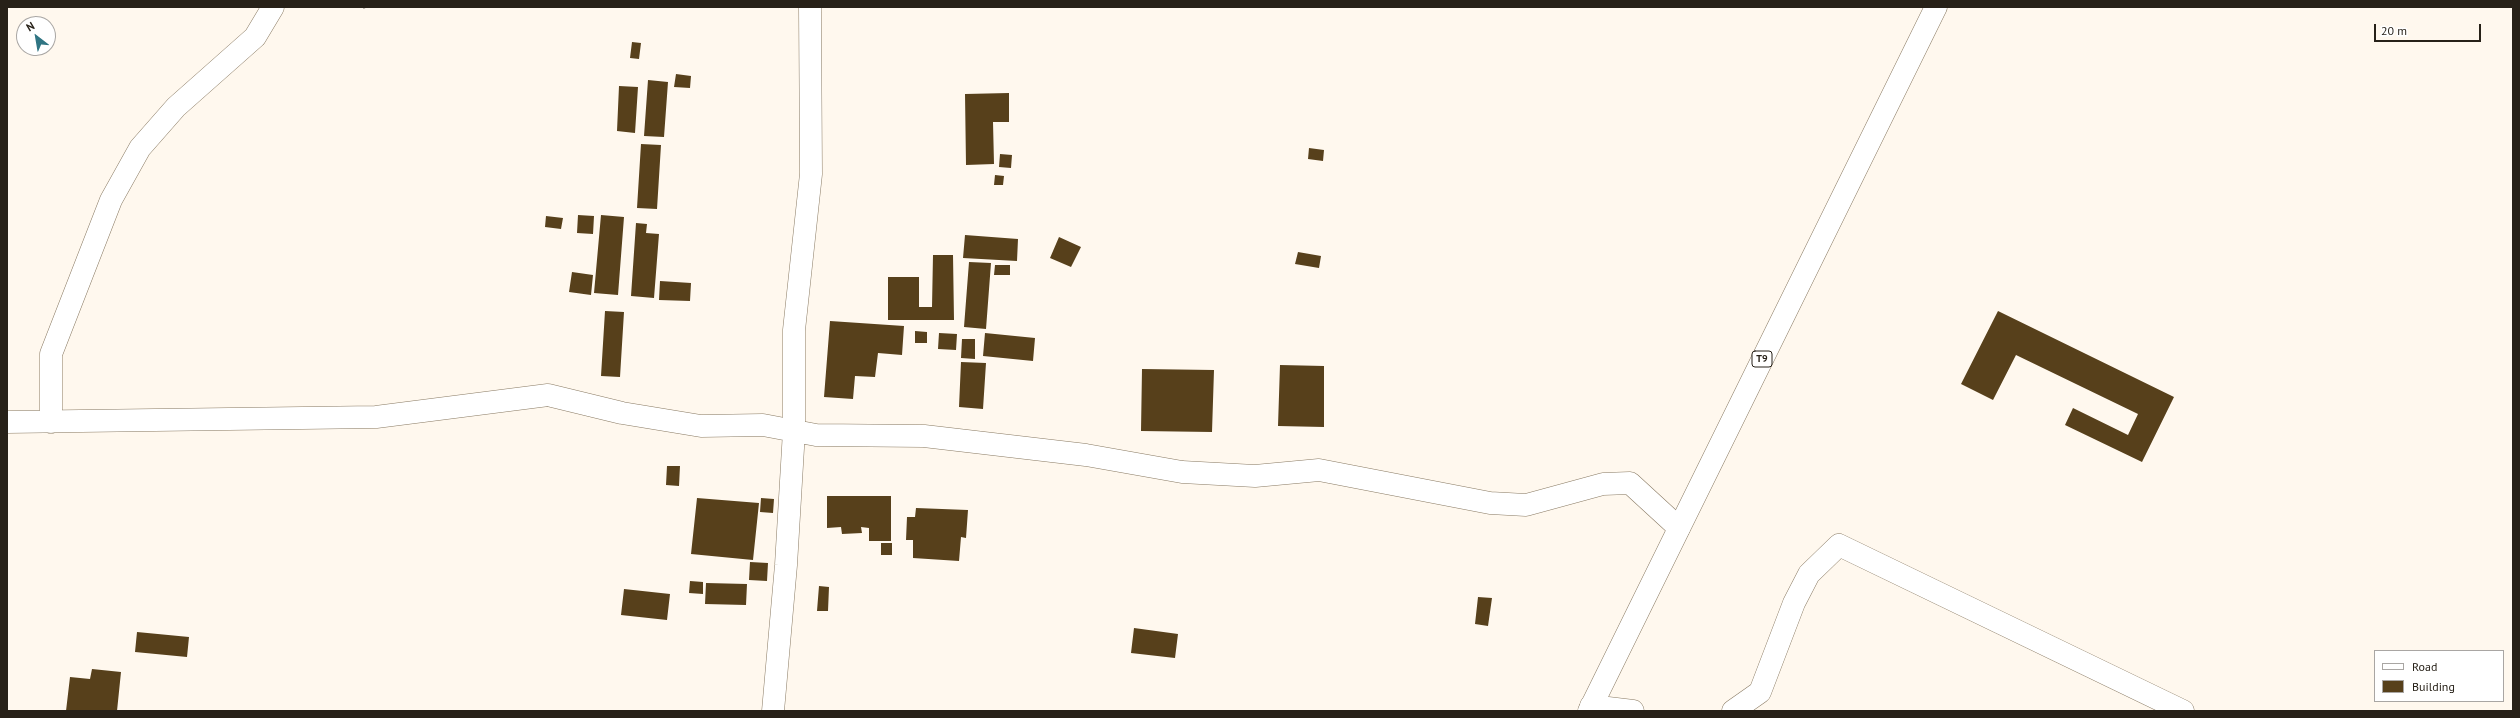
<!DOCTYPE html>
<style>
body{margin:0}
#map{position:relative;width:2520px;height:718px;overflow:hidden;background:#fff8ee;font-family:"PT Sans",sans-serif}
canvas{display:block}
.frame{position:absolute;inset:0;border:8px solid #272118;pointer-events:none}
.legend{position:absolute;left:2374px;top:650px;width:130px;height:52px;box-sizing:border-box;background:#fff;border:1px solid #a9a6a3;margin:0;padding:5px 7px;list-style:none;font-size:12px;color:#272118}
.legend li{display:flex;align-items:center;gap:8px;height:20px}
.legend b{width:20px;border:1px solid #a9a6a3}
.north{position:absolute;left:16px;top:16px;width:40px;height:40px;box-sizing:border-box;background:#fff;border:1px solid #a9a6a3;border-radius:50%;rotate:329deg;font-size:11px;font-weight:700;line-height:16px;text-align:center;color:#272118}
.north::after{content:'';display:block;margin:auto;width:14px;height:18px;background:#307583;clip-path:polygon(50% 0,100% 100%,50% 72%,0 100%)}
.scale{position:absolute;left:2374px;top:24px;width:107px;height:18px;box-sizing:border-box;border:2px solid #272118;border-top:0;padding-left:5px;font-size:12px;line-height:14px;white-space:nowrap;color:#272118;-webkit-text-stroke:3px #fff;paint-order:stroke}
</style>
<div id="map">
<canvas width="2520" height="718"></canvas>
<div class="frame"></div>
<ul class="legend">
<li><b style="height:5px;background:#fff"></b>Road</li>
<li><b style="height:11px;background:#57401b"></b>Building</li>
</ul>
<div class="north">N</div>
<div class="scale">20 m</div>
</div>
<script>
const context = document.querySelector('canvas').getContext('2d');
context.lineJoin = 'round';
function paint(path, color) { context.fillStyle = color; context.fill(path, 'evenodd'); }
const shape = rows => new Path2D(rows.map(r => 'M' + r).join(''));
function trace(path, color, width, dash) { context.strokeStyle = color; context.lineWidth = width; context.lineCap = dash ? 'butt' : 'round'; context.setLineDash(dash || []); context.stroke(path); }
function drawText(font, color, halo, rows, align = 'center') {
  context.font = font + ' "PT Sans",sans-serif'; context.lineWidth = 4; context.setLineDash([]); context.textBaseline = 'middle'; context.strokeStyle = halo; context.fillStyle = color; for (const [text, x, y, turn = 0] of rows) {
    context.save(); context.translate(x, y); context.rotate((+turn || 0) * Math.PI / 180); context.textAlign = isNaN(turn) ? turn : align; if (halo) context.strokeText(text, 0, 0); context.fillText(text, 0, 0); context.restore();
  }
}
const building = shape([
 [632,42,641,43,639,59,630,58],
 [676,74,691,76,690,88,674,87],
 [648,80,668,82,664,137,644,136],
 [619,86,638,87,635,133,617,131],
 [1009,93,1009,122,993,122,994,164,966,165,965,94],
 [641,144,661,145,657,209,637,208],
 [1309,148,1324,150,1323,161,1308,159],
 [1000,154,1012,155,1011,168,999,167],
 [995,175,1004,176,1003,185,994,185],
 [578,215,594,216,593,234,577,233],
 [601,215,624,217,618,295,594,293],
 [546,216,563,218,561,229,545,227],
 [636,223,647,224,646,233,659,234,654,298,631,296],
 [965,235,1018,239,1017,261,963,258],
 [1059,237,1081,247,1071,267,1050,258],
 [1298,252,1321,256,1319,268,1295,264],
 [933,255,953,255,954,320,888,320,888,277,919,277,919,307,932,307],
 [969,262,991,263,986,329,964,327],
 [995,265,1010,265,1010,275,994,275],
 [572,272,593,275,591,295,569,292],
 [660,281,691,283,690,301,659,300],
 [605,311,624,312,620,377,601,376],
 [1998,311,2174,397,2142,462,2065,425,2073,408,2128,435,2138,414,2016,355,1993,400,1961,384],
 [830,321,904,326,902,355,878,353,875,377,855,376,853,399,824,397],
 [915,331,927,332,927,343,915,343],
 [939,333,957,334,956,350,938,349],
 [985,333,1035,338,1033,361,983,356],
 [962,339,975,339,975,359,961,358],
 [961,362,986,363,983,409,959,407],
 [1280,365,1324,366,1324,427,1278,426],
 [1142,369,1214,370,1212,432,1141,431],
 [667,466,680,466,679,486,666,485],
 [827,496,891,496,891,541,869,541,869,528,861,527,862,533,842,534,841,527,827,528],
 [697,498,759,503,753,560,691,554],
 [761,498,774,499,773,513,760,512],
 [916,508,968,510,966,538,961,537,959,561,913,558,913,540,906,540,907,517,915,517],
 [881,543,892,543,892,555,881,555],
 [750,562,768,563,767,581,749,580],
 [690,581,703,582,703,594,689,593],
 [706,583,747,584,746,605,705,604],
 [819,586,829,587,828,611,817,611],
 [624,589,670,594,667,620,621,615],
 [1478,597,1492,598,1488,626,1475,624],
 [1134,628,1178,634,1175,658,1131,653],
 [137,632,189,637,187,657,135,652],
 [92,669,121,672,117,711,66,711,70,677,90,679]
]);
const path = shape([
 [363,8,365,7]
]);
const street = shape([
 [7,422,376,417,548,395,622,413,701,426,763,425,816,435,924,436,1086,455,1182,472,1255,476,1319,470,1490,503,1526,505,1603,484,1630,483,1679,528],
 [51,422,51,354,111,200,140,148,176,107,255,37,273,7],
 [1591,706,1633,711],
 [773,711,786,565,794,431,794,330,811,174,810,7],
 [1733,711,1760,692,1794,603,1809,574,1839,545,2183,711]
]);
const highway = shape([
 [1589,711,1936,7]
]);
const shields = [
 [1762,359,20]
];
const shieldNames = [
 ["T9",1762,359]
];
paint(building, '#57401b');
trace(street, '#897a63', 23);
trace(highway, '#897a63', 23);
trace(path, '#a49d93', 2.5, [2, 2]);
trace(street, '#fff', 22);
trace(highway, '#fff', 22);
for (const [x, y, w] of shields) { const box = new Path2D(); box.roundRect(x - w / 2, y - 8, w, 16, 3); context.fillStyle = '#fff'; context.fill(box); trace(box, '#272118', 1); }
drawText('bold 10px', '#272118', null, shieldNames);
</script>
